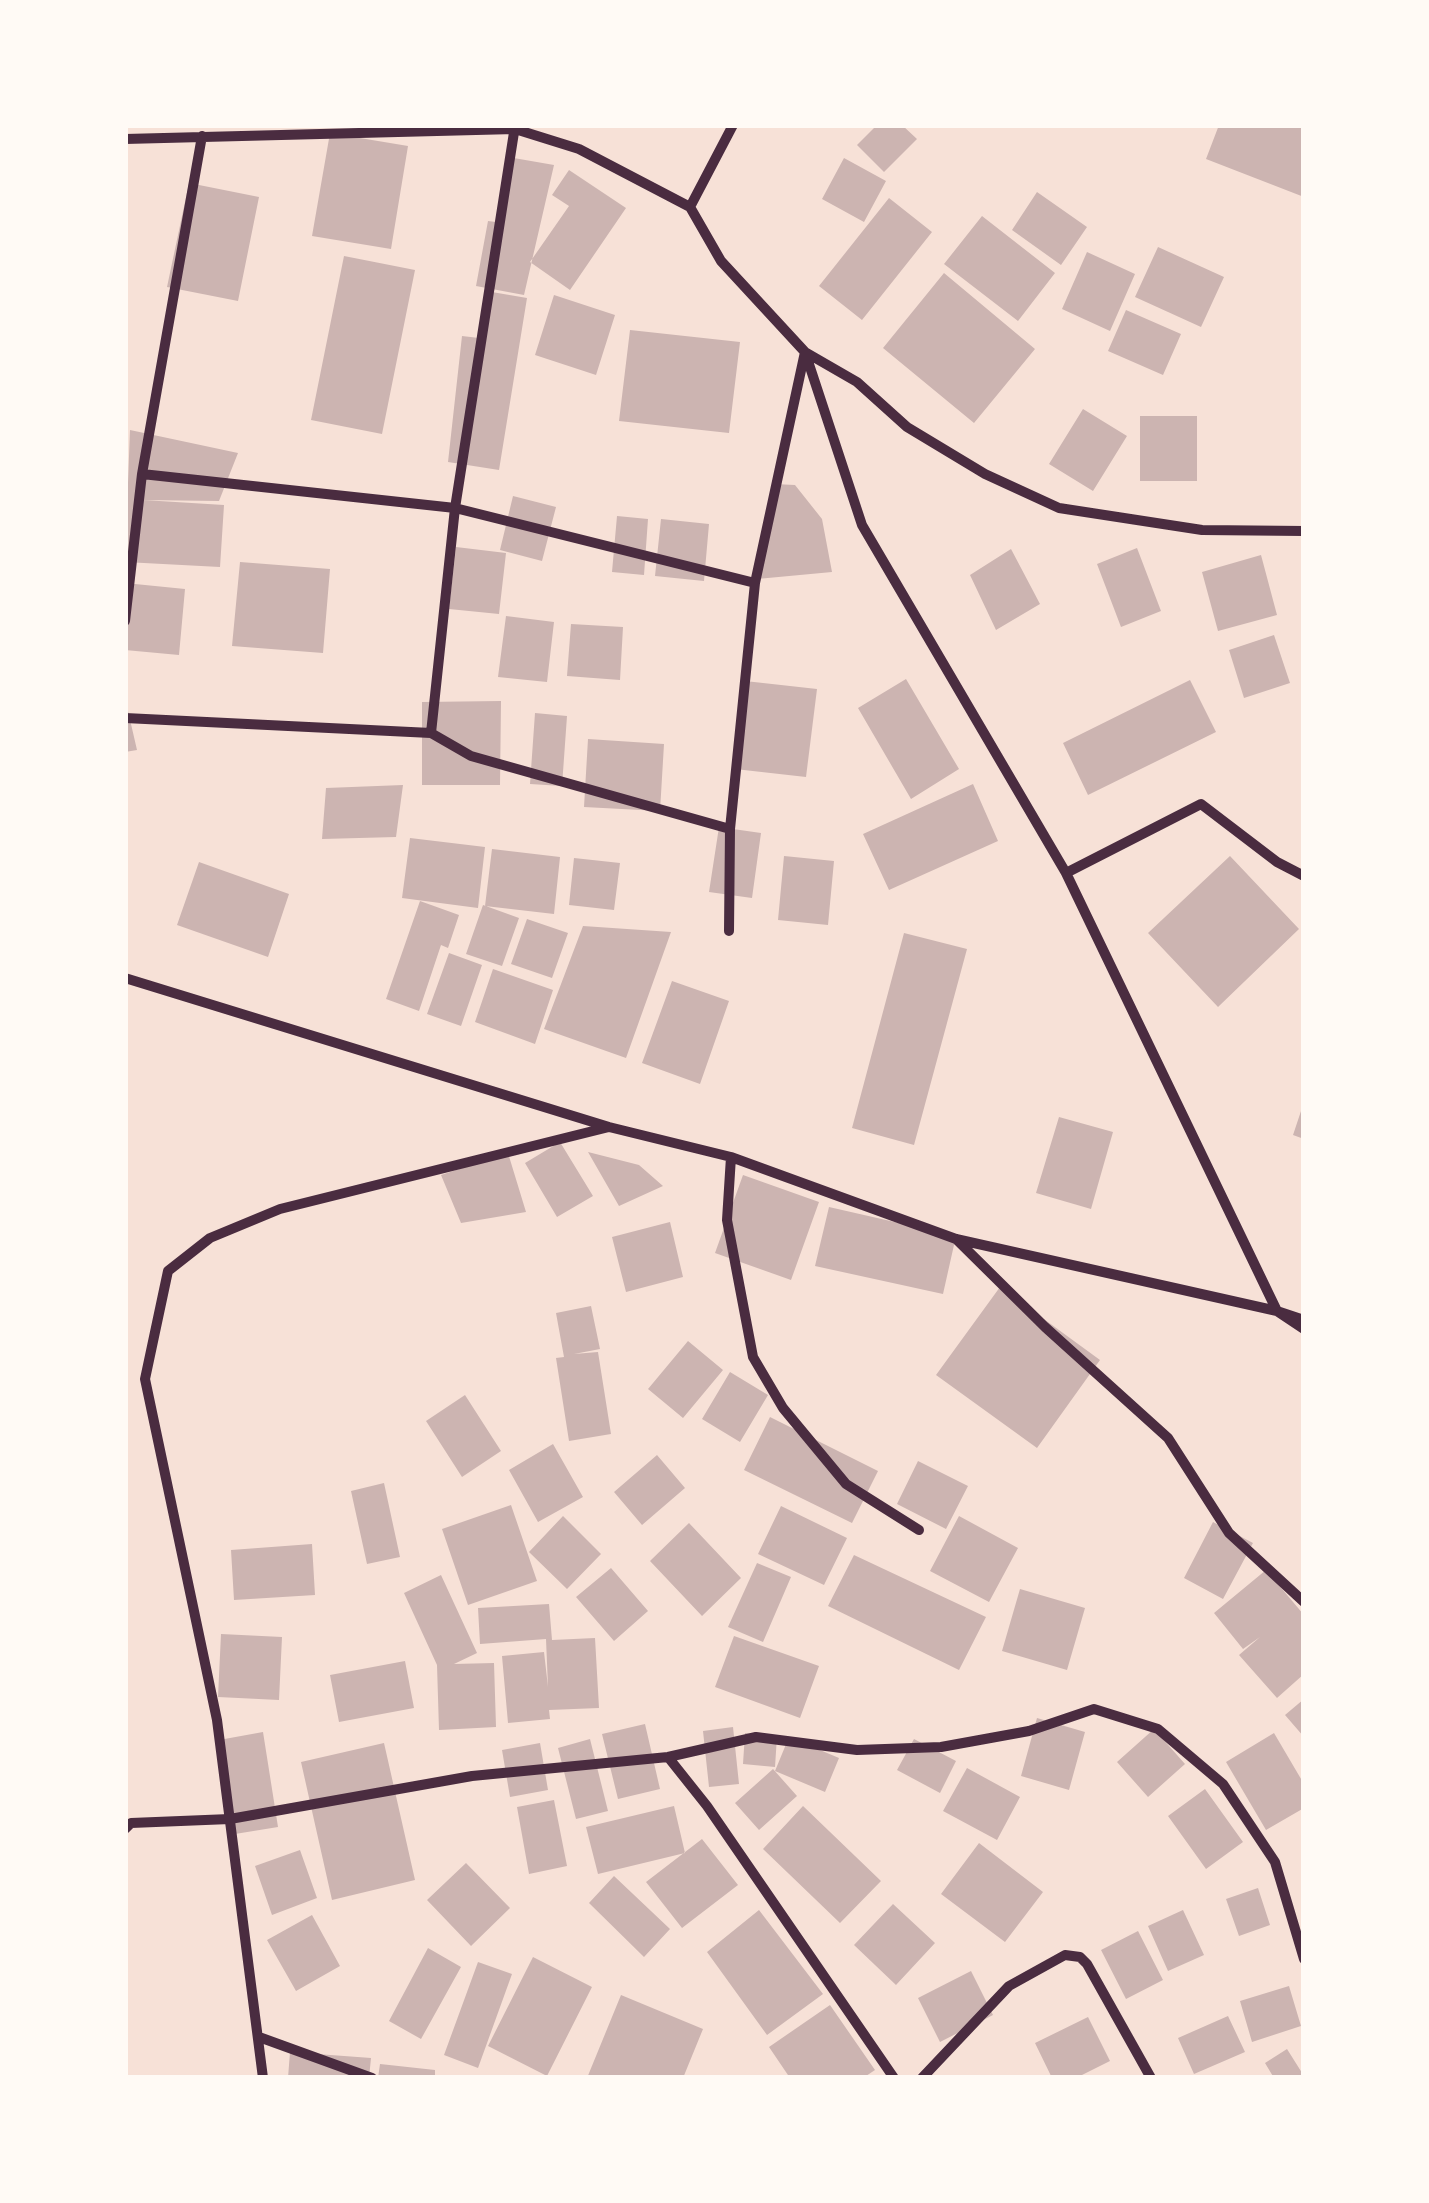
<!DOCTYPE html>
<style>
body{margin:0}
#map{position:relative;width:1429px;height:2203px;overflow:hidden;background:#f7e1d7;font-family:Cabin,sans-serif}
canvas{display:block}
.frame{position:absolute;inset:0;border:128px solid #fffaf5;pointer-events:none}
</style>
<div id="map">
<canvas width="1429" height="2203"></canvas>
<div class="frame"></div>
</div>
<script>
const context = document.querySelector('canvas').getContext('2d');
context.lineJoin = 'round';
function paint(path, color) { context.fillStyle = color; context.fill(path, 'evenodd'); }
const shape = rows => new Path2D(rows.map(r => 'M' + r).join(''));
function trace(path, color, width, dash) { context.strokeStyle = color; context.lineWidth = width; context.lineCap = dash ? 'butt' : 'round'; context.setLineDash(dash || []); context.stroke(path); }
const building = shape([
 [877,125,902,125,917,139,884,172,857,145],
 [1219,125,1304,125,1304,197,1206,159],
 [330,133,408,146,391,249,312,236],
 [508,157,554,165,524,295,476,286,488,221,496,222],
 [844,158,886,181,864,222,822,199],
 [569,170,626,208,570,290,530,262,569,206,552,195],
 [189,183,259,197,238,301,167,287],
 [1037,192,1087,227,1061,265,1012,230],
 [889,198,932,232,862,320,819,286],
 [982,216,1055,273,1018,321,944,264],
 [1158,247,1224,277,1201,327,1135,297],
 [1087,252,1135,274,1110,331,1062,309],
 [344,256,415,270,382,434,311,420],
 [944,273,1035,349,974,423,883,348],
 [486,291,527,298,499,470,448,462,462,336,479,338],
 [554,295,615,315,596,375,535,355],
 [1126,310,1181,334,1163,375,1108,351],
 [630,330,740,342,729,433,619,421],
 [1083,409,1127,436,1093,491,1049,464],
 [1140,416,1197,416,1197,481,1140,481],
 [130,430,238,453,219,501,143,500,224,505,220,567,125,562],
 [774,484,795,485,822,519,832,572,757,579],
 [513,496,556,507,542,561,500,550],
 [617,516,648,519,644,575,612,572],
 [661,519,709,524,704,581,655,576],
 [456,547,506,553,499,614,449,609],
 [1137,548,1161,611,1121,627,1097,564],
 [1011,549,1040,604,996,630,970,575],
 [1261,555,1277,615,1218,631,1202,572],
 [240,562,330,569,323,653,232,646],
 [125,583,185,589,179,655,125,650],
 [506,616,554,622,547,682,498,677],
 [571,624,623,627,620,680,567,676],
 [1274,635,1290,683,1244,698,1229,650],
 [906,679,959,769,911,799,858,708],
 [1190,680,1216,732,1088,795,1063,743],
 [745,681,817,689,806,777,735,769],
 [125,698,137,750,125,752],
 [501,701,500,785,422,785,422,702],
 [535,713,567,716,562,786,530,784],
 [588,739,664,744,660,811,584,807],
 [973,784,998,841,889,890,863,834],
 [403,785,396,837,322,839,326,788],
 [719,827,761,833,752,898,709,892],
 [410,838,485,847,478,908,402,898],
 [492,849,560,857,554,914,485,906],
 [784,856,834,861,828,925,778,920],
 [1230,856,1299,929,1218,1007,1148,933],
 [574,858,620,863,614,910,569,905],
 [199,862,289,894,268,957,177,925],
 [420,901,459,915,448,948,441,945,419,1011,386,999],
 [483,905,519,918,502,966,466,954],
 [527,919,568,933,552,978,511,964],
 [583,926,671,932,626,1058,544,1029],
 [904,933,967,949,914,1145,852,1128],
 [449,953,482,965,461,1026,427,1014],
 [493,969,553,990,535,1044,475,1022],
 [672,981,729,1001,700,1084,642,1063],
 [1303,1105,1304,1105,1304,1139,1293,1135],
 [1059,1117,1113,1132,1091,1209,1036,1193],
 [560,1142,593,1196,557,1217,525,1163],
 [588,1152,639,1165,663,1186,619,1206],
 [508,1153,526,1212,461,1223,441,1175],
 [743,1175,819,1202,791,1280,715,1253],
 [829,1207,956,1236,943,1294,815,1266],
 [670,1222,683,1277,626,1292,612,1237],
 [1000,1287,1100,1360,1037,1448,936,1375],
 [591,1306,600,1349,574,1354,598,1352,611,1434,569,1441,556,1358,564,1357,556,1313],
 [688,1341,723,1370,683,1418,648,1389],
 [730,1372,768,1395,740,1442,702,1419],
 [465,1395,501,1451,462,1477,426,1421],
 [770,1417,878,1471,852,1523,744,1470],
 [553,1444,583,1497,538,1522,509,1470],
 [657,1455,685,1488,642,1525,614,1492],
 [918,1461,968,1486,946,1529,897,1504],
 [384,1483,400,1557,367,1564,351,1491],
 [511,1505,537,1581,468,1605,442,1529],
 [781,1506,847,1538,824,1585,758,1554],
 [563,1516,601,1554,567,1589,529,1552],
 [959,1516,1018,1548,989,1602,930,1571],
 [1213,1522,1253,1543,1223,1599,1184,1578],
 [689,1523,741,1578,702,1616,650,1561],
 [312,1544,315,1595,234,1600,231,1550],
 [854,1555,986,1617,959,1670,828,1606],
 [757,1563,791,1577,763,1642,728,1627],
 [611,1568,648,1611,614,1641,576,1597],
 [1266,1570,1304,1615,1304,1674,1277,1698,1239,1655,1260,1637,1243,1649,1214,1613],
 [441,1575,477,1653,454,1664,494,1663,496,1727,439,1730,437,1665,404,1593],
 [1020,1589,1085,1608,1067,1670,1002,1651],
 [549,1604,552,1640,595,1638,599,1708,549,1710,550,1719,508,1723,502,1656,544,1652,548,1687,546,1639,480,1644,478,1608],
 [221,1634,282,1637,279,1700,218,1697],
 [734,1636,819,1666,800,1718,715,1687],
 [405,1661,414,1708,339,1722,330,1675],
 [1304,1699,1304,1737,1285,1715],
 [1037,1718,1085,1732,1069,1790,1021,1776],
 [645,1724,660,1789,618,1799,602,1734],
 [733,1727,739,1784,709,1787,703,1731],
 [1154,1729,1185,1764,1148,1797,1117,1762],
 [263,1732,278,1827,235,1834,219,1740],
 [745,1733,777,1736,775,1767,743,1764],
 [1274,1733,1304,1784,1304,1808,1266,1830,1226,1762],
 [789,1737,839,1758,825,1792,775,1771],
 [590,1739,608,1811,576,1819,558,1748],
 [914,1739,956,1761,940,1793,897,1770],
 [384,1743,415,1880,332,1900,301,1762],
 [540,1743,548,1790,510,1797,502,1750],
 [967,1768,1020,1797,997,1840,943,1811],
 [773,1769,797,1796,759,1830,735,1803],
 [1205,1789,1243,1842,1206,1869,1168,1816],
 [554,1800,567,1866,529,1874,517,1807],
 [674,1806,685,1853,598,1874,586,1827],
 [803,1806,881,1881,840,1923,763,1849],
 [702,1839,738,1885,682,1928,646,1882],
 [979,1843,1043,1892,1005,1942,941,1894],
 [300,1850,317,1898,272,1915,255,1866],
 [466,1863,510,1908,471,1946,427,1900],
 [614,1876,670,1929,644,1957,589,1903],
 [1258,1888,1270,1925,1239,1936,1226,1899],
 [893,1904,935,1943,896,1985,854,1945],
 [759,1910,823,1994,767,2035,707,1952],
 [1183,1910,1204,1955,1168,1971,1148,1926],
 [312,1915,340,1966,296,1991,267,1940],
 [1138,1931,1163,1980,1126,1999,1101,1950],
 [428,1948,461,1967,421,2039,389,2021],
 [533,1957,592,1987,547,2076,488,2046],
 [478,1962,512,1974,478,2068,444,2055],
 [971,1971,993,2015,940,2042,918,1998],
 [1289,1986,1301,2026,1252,2042,1240,2001],
 [621,1995,703,2029,683,2078,587,2078],
 [830,2005,875,2070,863,2078,790,2078,769,2047],
 [1228,2016,1245,2052,1194,2074,1178,2038],
 [1088,2017,1110,2061,1076,2078,1052,2078,1035,2043],
 [1287,2049,1304,2076,1304,2078,1274,2078,1265,2063],
 [290,2052,371,2058,369,2078,288,2078],
 [380,2064,435,2070,435,2078,378,2078]
]);
const minor = shape([
 [125,139,515,129,579,149,690,207,721,261,805,352,862,525,1066,873,1277,1311,1304,1320],
 [690,207,733,125],
 [142,474,455,508,755,583],
 [125,621,142,474,202,136],
 [125,718,431,733,471,756,730,829],
 [431,733,455,508,515,126],
 [1066,873,1201,804,1277,862,1304,876],
 [729,931,730,829,755,583,805,352,857,382,907,427,985,474,1059,508,1202,530,1304,531],
 [125,978,609,1127,731,1157,956,1239,1277,1311,1304,1329],
 [731,1157,727,1220,753,1357,783,1408,846,1484,919,1530],
 [957,1240,1045,1327,1168,1438,1229,1533,1304,1602],
 [668,1757,707,1806,894,2078],
 [125,1829,131,1823,230,1819,472,1776,668,1757,756,1737,857,1750,941,1747,1029,1731,1094,1709,1158,1729,1223,1784,1275,1862,1304,1959],
 [259,2037,372,2078],
 [263,2078,217,1720,145,1379,168,1271,210,1238,280,1209,609,1127],
 [922,2078,1009,1986,1065,1955,1080,1957,1087,1964,1151,2078]
]);
paint(building, '#ccb4b1');
trace(minor, '#4a2c40', 10);
</script>
